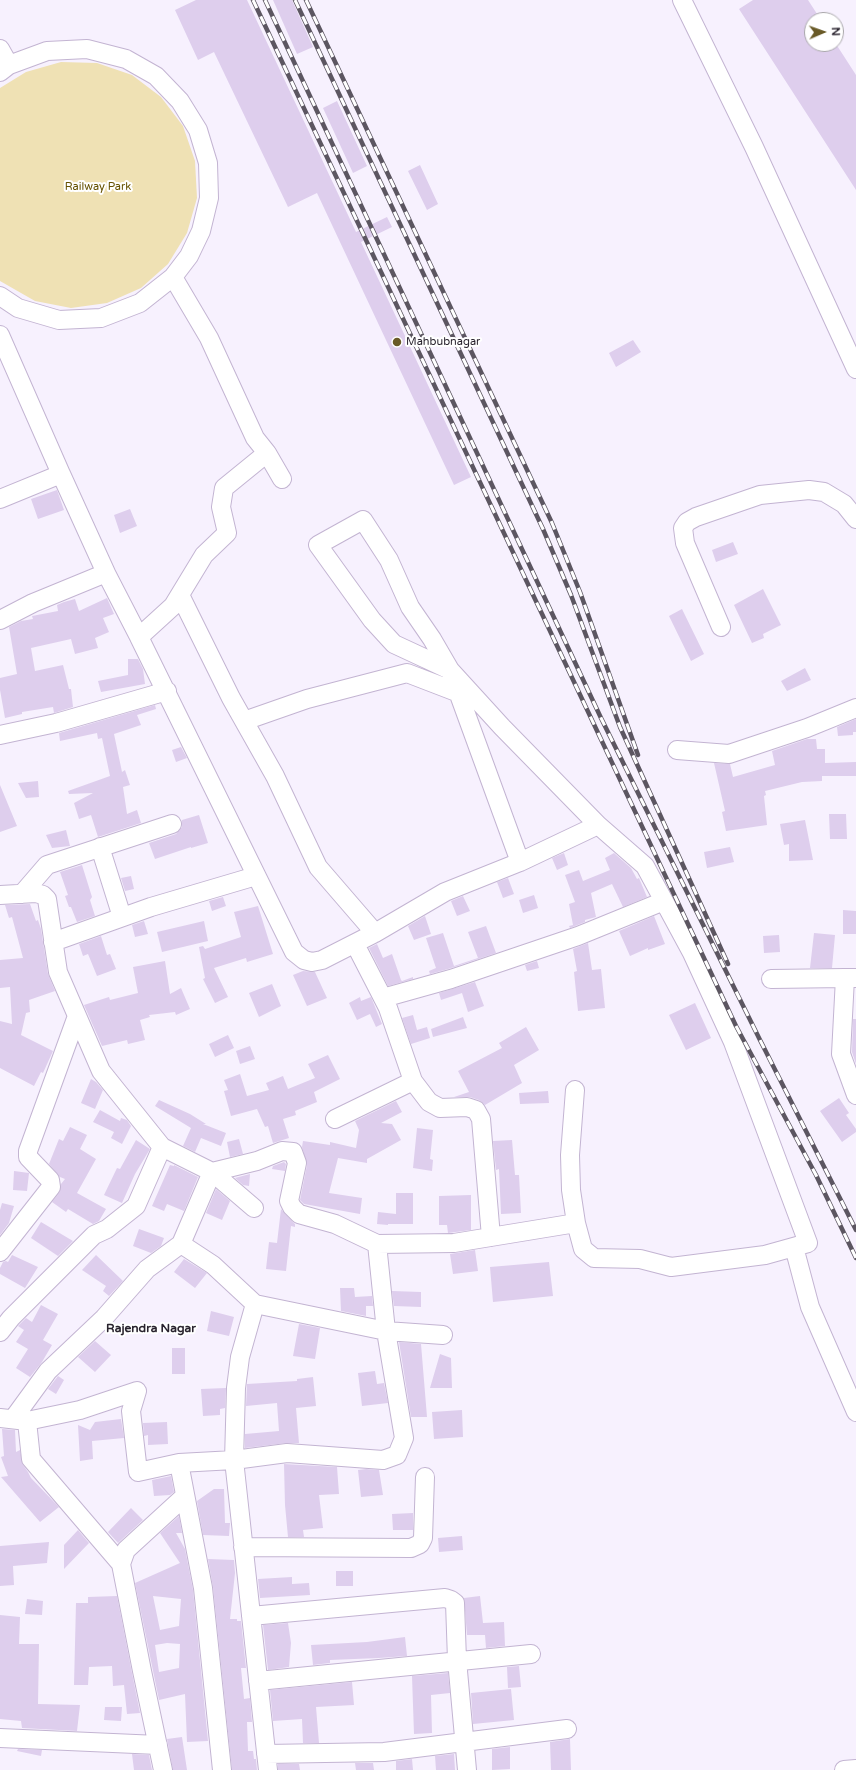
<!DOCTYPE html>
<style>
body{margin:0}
#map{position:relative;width:856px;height:1770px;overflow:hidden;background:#f7f1fe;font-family:"Varela Round",sans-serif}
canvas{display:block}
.north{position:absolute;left:804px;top:12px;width:40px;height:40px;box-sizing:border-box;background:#fff;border:1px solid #a9a7ab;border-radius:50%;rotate:88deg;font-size:11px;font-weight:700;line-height:16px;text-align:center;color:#29232e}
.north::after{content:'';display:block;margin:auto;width:14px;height:18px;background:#695a27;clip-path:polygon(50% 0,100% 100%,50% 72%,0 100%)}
</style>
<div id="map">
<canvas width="856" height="1770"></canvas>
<div class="north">N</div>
</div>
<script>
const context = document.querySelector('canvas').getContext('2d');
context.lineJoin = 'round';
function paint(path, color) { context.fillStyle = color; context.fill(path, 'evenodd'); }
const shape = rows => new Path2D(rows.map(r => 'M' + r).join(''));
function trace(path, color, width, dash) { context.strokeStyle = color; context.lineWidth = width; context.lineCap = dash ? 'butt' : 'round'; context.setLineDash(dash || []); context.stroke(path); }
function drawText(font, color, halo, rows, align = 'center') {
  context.font = font + ' "Varela Round",sans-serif'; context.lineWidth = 4; context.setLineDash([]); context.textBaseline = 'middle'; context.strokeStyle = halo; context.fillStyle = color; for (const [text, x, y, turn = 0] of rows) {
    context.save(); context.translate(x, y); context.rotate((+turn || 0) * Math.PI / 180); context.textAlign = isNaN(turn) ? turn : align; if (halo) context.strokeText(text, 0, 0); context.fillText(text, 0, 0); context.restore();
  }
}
const green = shape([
 [61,62,97,63,132,75,161,97,183,126,195,161,197,198,187,233,168,264,141,288,107,303,71,308,35,301,0,281,0,88,26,72]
]);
const building = shape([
 [196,0,247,0,356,232,387,217,392,227,361,242,471,477,454,485,317,193,288,207,214,52,198,60,175,10],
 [273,0,292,0,313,47,297,54],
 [753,0,808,0,821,20,812,20,812,44,836,44,856,75,856,190,739,9],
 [337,101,367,166,353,173,323,108],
 [420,165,438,204,427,210,408,171],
 [633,340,641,352,616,367,609,353],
 [57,490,64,510,38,519,31,499],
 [130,509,137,526,120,533,114,515],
 [733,542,738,554,716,562,712,550],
 [763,589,781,625,763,634,764,638,752,643,734,605],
 [107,598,114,614,103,618,109,632,95,638,98,648,75,654,71,639,31,648,35,671,63,665,69,689,71,689,73,707,54,713,53,707,22,712,22,714,5,718,0,690,0,678,17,674,9,627,21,621,33,619,32,616,58,611,57,605,64,602,75,599,79,611],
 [682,609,704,654,691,661,669,616],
 [128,659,138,659,143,669,145,684,101,692,98,681,128,675],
 [805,668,811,680,787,691,781,681],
 [155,705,156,709,137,715,141,725,114,734,122,772,125,770,130,785,123,787,127,814,137,810,141,823,98,837,91,815,79,819,74,803,93,793,69,794,68,791,110,776,102,738,98,739,97,733,60,741,59,733],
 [856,719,856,732,853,732,853,735,838,736,837,727],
 [807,739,816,739,817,749,825,749,825,763,856,762,856,776,822,776,822,781,802,782,765,791,766,795,764,796,767,825,726,831,722,812,725,811,714,763,730,764,733,777,775,765,772,751],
 [181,747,187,758,176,762,172,750],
 [38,781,39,797,26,798,18,783],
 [0,785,17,826,0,832],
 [829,814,846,814,847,839,830,839],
 [199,815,208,843,191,848,191,847,155,859,149,843,176,834,182,827,182,820],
 [805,820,813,860,789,861,789,844,784,845,780,824],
 [66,830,70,846,52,848,46,835],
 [730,847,734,862,707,868,704,852],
 [564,853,568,865,557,870,552,858],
 [614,853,631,868,637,879,639,878,647,897,623,907,612,884,591,893,596,917,585,920,585,922,570,928,569,926,573,925,569,904,575,902,565,875,579,870,583,881,610,870,605,858],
 [82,865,92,897,90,900,95,916,77,922,71,907,69,907,65,896,68,895,60,872],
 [131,876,134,889,125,891,121,878],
 [508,878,514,894,503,898,497,882],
 [534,895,538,908,523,913,519,900],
 [463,896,470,911,457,916,451,901],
 [223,897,226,906,212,911,209,901],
 [30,904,36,921,38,920,41,929,48,974,55,991,29,1000,30,1012,26,1013,21,1035,53,1051,43,1073,41,1072,34,1086,0,1068,0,1021,12,1024,10,987,0,988,0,960,23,958,12,917,9,918,5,905],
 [258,906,273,954,247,962,246,958,214,968,228,997,215,1003,203,979,205,978,199,947,203,946,205,949,241,937,234,912],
 [843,910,856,911,856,934,843,934],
 [425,916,431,934,414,940,408,926],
 [654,916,665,944,648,950,648,948,630,956,619,931],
 [144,921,148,934,135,937,132,925],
 [204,921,208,941,162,952,157,932],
 [486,926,496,953,448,969,430,974,429,971,436,968,426,938,443,933,454,966,478,958,468,932],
 [814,933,835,935,832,968,810,968],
 [779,935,780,952,764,953,763,936],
 [101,936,107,955,110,954,116,969,97,976,88,954,83,956,79,944],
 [588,943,592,970,601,969,605,1008,578,1011,574,972,577,971,573,949],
 [377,944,383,958,392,954,401,980,402,981,413,977,413,979,388,986,369,948],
 [165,961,170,994,181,988,190,1009,176,1015,175,1012,149,1015,150,1017,140,1020,145,1040,128,1044,127,1040,102,1046,84,1005,109,997,110,1000,138,993,133,967],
 [537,961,539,968,527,971,525,965],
 [303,971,315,972,327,998,307,1006,293,975],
 [475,982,484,1006,468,1012,462,993,441,1000,439,993],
 [272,984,281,1006,259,1017,249,993],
 [360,997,361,1001,371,997,382,1024,376,1027,370,1014,357,1020,349,1003],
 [695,1003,711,1038,686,1050,669,1015],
 [413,1015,417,1030,427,1027,430,1038,411,1044,402,1018],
 [463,1017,467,1028,433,1037,431,1029],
 [853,1019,856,1019,856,1064,852,1052],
 [526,1027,539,1050,514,1065,522,1083,485,1105,479,1100,470,1097,454,1097,469,1092,458,1071,502,1048,499,1043],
 [228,1035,234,1048,215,1057,209,1044],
 [250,1046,255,1059,240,1064,236,1051],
 [328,1055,340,1079,314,1092,317,1102,295,1111,296,1115,283,1119,289,1138,273,1143,268,1126,265,1127,257,1109,231,1116,224,1091,228,1090,224,1080,240,1074,247,1096,269,1090,266,1083,283,1076,288,1089,315,1078,308,1064],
 [91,1079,96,1082,103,1090,95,1109,81,1103],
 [548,1091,549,1103,520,1104,519,1093],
 [839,1098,849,1113,846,1115,856,1129,856,1132,842,1142,820,1111],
 [159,1100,190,1114,206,1124,203,1124,226,1133,221,1146,201,1138,195,1152,183,1146,191,1128,155,1106],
 [396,1101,402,1112,381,1123,392,1124,401,1140,367,1159,367,1163,338,1158,329,1193,362,1198,360,1214,304,1204,300,1200,307,1165,302,1147,303,1141,330,1145,330,1142,356,1148,359,1130,355,1121],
 [100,1110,120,1121,121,1118,127,1120,131,1126,122,1144,111,1138,114,1132,93,1122],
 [70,1127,87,1135,80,1149,96,1159,77,1193,106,1209,99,1221,93,1224,68,1209,66,1212,52,1202,59,1193,61,1184,65,1179,60,1177,49,1164,59,1139,63,1141],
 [417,1128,433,1130,430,1159,433,1160,432,1171,413,1168],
 [239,1139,243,1154,230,1157,227,1142],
 [136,1140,150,1149,135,1174,122,1203,104,1195,117,1168,120,1169],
 [512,1140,515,1175,519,1175,521,1213,501,1214,499,1169,496,1170,493,1141],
 [284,1162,286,1164,285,1171,272,1169,273,1166],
 [170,1165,174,1166,174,1165,198,1177,184,1211,167,1204,164,1211,152,1206],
 [14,1171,29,1173,27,1191,13,1190],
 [250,1174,249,1186,243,1185,235,1178],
 [216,1189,230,1201,222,1220,206,1213],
 [396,1193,413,1193,413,1224,388,1224,388,1225,377,1224,378,1212,396,1214],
 [471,1195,471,1230,448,1233,447,1225,439,1225,439,1196],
 [2,1203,14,1206,9,1223,0,1235,0,1210],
 [281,1209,285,1214,295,1224,295,1227,291,1226,286,1271,266,1269,269,1242,277,1243],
 [41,1222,73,1241,58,1256,31,1238],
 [139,1229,164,1238,161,1246,151,1253,133,1246],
 [475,1250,478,1271,453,1274,450,1254],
 [12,1255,38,1267,25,1288,0,1274,0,1268,3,1262,6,1261,8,1262],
 [96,1255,123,1281,109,1296,103,1291,106,1286,82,1270],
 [184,1259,207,1273,195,1288,174,1272],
 [549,1262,553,1296,493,1302,490,1267],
 [340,1288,354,1288,355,1297,372,1296,373,1306,366,1306,366,1316,341,1311],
 [392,1291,421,1292,421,1307,394,1306],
 [41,1305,58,1314,43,1340,52,1345,42,1362,30,1377,16,1368,28,1349,16,1342,24,1330,18,1326,26,1318,32,1322],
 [211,1311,234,1317,229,1336,207,1331],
 [299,1324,320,1328,315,1359,293,1356],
 [95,1341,111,1355,95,1372,78,1357],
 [399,1342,421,1344,427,1417,411,1417],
 [172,1348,185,1348,185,1374,172,1374],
 [440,1354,451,1358,452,1388,430,1388],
 [375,1371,377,1384,384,1383,388,1403,362,1406,358,1373],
 [58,1376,64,1380,56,1394,48,1389],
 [313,1377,316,1406,296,1408,299,1443,286,1443,245,1448,245,1434,279,1431,277,1403,246,1406,247,1384,297,1381,297,1379],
 [226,1388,225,1408,220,1409,220,1415,203,1416,201,1389],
 [462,1410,463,1437,434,1439,432,1412],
 [121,1419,124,1438,92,1441,93,1459,80,1461,78,1425,90,1430,95,1422],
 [167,1422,168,1444,148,1445,148,1435,144,1436,143,1423],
 [2,1429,15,1430,16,1452,20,1450,23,1465,28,1472,31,1478,59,1507,40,1522,1,1477,8,1476,1,1457,4,1456],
 [284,1464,337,1467,339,1494,319,1495,323,1528,303,1530,304,1537,288,1537,285,1505],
 [366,1469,379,1470,383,1495,361,1497,358,1470],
 [171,1476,174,1492,170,1495,154,1496,152,1480],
 [214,1489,224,1489,225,1523,230,1523,229,1536,203,1535,197,1501],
 [131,1508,143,1520,118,1543,108,1532],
 [413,1513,413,1530,393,1530,392,1514],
 [179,1516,182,1533,176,1533,185,1549,193,1590,208,1741,187,1742,185,1694,159,1700,135,1583,180,1563,160,1533],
 [153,1596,181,1599,179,1626,160,1630],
 [167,1643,180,1644,179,1668,159,1672,155,1645],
 [78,1530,89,1543,64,1569,64,1545],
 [462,1536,463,1550,439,1552,438,1538],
 [49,1542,47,1563,13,1566,14,1585,0,1586,0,1546],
 [208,1559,234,1560,235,1573,230,1619,237,1619,237,1621,241,1621,246,1668,241,1668,244,1699,250,1698,252,1722,247,1722,248,1751,253,1751,254,1759,256,1759,257,1770,232,1770,213,1587],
 [336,1571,353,1571,353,1586,336,1586],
 [292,1577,292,1584,309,1583,310,1595,260,1598,258,1579],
 [117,1596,132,1673,140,1713,127,1714,124,1685,113,1686,112,1666,89,1667,88,1685,74,1685,76,1603,88,1603,88,1597],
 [480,1596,483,1623,504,1622,505,1646,486,1648,485,1635,467,1635,464,1598],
 [27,1599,43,1601,42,1615,25,1614],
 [0,1615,20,1617,19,1644,39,1644,38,1704,80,1705,77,1731,22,1728,21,1721,0,1719],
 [288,1623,291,1643,289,1667,268,1670,263,1625],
 [405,1637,407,1656,379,1658,330,1660,330,1663,313,1665,311,1645,367,1642],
 [519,1666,521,1687,508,1688,507,1667],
 [448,1673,450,1693,431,1695,432,1733,414,1734,412,1676],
 [352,1682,354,1705,316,1707,319,1743,303,1743,302,1719,273,1721,270,1690],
 [511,1689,514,1720,473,1724,471,1693],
 [105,1707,122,1707,121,1721,104,1720],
 [182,1737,187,1770,173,1770,167,1739],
 [570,1739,571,1770,551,1770,550,1742],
 [510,1747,510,1769,492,1770,492,1749],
 [18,1749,42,1750,41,1756,17,1751],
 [132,1754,149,1755,152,1770,134,1770],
 [454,1754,455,1770,436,1770,435,1756],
 [412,1759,413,1770,396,1770,396,1761],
 [355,1763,373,1763,374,1770,356,1770],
 [278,1764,299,1764,300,1770,278,1770]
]);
const minor = shape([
 [682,0,754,147,856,369],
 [0,49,9,65],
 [0,72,9,65,47,51,87,49,126,59,156,76,180,101,198,130,208,163,209,198,201,231,189,256,173,277,140,303,101,318,59,320,18,308,0,296],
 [0,335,61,474],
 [267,453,282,479],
 [0,499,61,474,106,573],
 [180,595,231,698,275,776,318,867,375,933],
 [0,620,33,603,106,573,139,637,173,606,204,555,227,533,221,507,224,488,267,453,255,438,209,338,173,277],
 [721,627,685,543,683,528,687,522,696,517,760,495,809,490,824,492,844,504,856,519],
 [139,637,294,952,304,960,312,962,322,960,375,933,445,892,520,862,598,825,645,866,692,953,733,1042,808,1243,765,1255,671,1267,640,1259,594,1258,583,1249,576,1223,454,1243,377,1244],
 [244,721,307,699,407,673,459,693],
 [0,735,56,723,167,691],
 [677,750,729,754,807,728,856,708],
 [100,847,122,917],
 [520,862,450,670,432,639,410,607,389,560,363,520,318,545,372,620,394,644,450,670,502,727,598,825],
 [22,894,47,865,172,824],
 [0,895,36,893,43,895,47,899,58,972,101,1071,162,1147,212,1172,254,1208],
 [53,942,151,907,256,876],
 [355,944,388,1008,413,1081,429,1102,440,1108,467,1107,476,1110,481,1119,491,1237],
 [856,978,845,978,841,1054,856,1095],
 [771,979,845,978],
 [383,998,451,979,578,936,664,901],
 [575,1090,570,1155,571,1190,576,1223],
 [335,1119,413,1081],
 [181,1244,212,1172,257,1161,282,1151,293,1152,297,1163,289,1201,292,1207,299,1214,335,1224,377,1244,386,1331,443,1335],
 [794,1247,810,1307,856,1412],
 [0,1252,51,1187,50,1180,28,1157,28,1151,77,1016],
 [0,1332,11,1318,94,1235,107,1229,136,1206,162,1147],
 [0,1418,27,1421,80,1410,137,1391,131,1411,138,1472,179,1463,234,1460,236,1388,240,1357,255,1304],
 [13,1419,48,1371,104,1318,147,1269,181,1244,213,1265,255,1304,386,1331,404,1438,397,1455,383,1460,287,1453,234,1460,268,1770],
 [27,1421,31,1459,121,1564],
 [179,1463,203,1588,222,1770],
 [243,1547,411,1548,420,1544,423,1538,425,1477],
 [251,1616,445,1598,451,1600,455,1603,457,1660,467,1770],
 [258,1681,531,1654],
 [0,1738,158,1745],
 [266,1754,384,1752,567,1729],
 [163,1770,142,1671,121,1564,126,1550,185,1496],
 [844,1770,856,1769]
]);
const rail = shape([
 [253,0,736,1026,816,1175,856,1258],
 [265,0,601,718,760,1040,856,1230],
 [295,0,543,529,571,595,620,727,728,964],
 [306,0,552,523,580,592,638,755]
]);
const markers = [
 [397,342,5,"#695a27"]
];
const parkNames = [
 ["Railway Park",98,187]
];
const poiNames = [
 ["Mahbubnagar",406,342]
];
const neighbourhoodNames = [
 ["Rajendra Nagar",151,1329]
];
paint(green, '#efe1b4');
paint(building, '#deceed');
trace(minor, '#c3b4d2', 20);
trace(minor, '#fff', 18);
trace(rail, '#5c5661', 4.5);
trace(rail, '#fff', 3, [9]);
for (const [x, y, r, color] of markers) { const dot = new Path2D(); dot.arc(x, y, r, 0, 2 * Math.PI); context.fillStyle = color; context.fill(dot); trace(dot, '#fff', 1.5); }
drawText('11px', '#655100', '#fff', parkNames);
drawText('11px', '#29232e', '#fff', poiNames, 'left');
drawText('bold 12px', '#29232e', '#fff', neighbourhoodNames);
</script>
